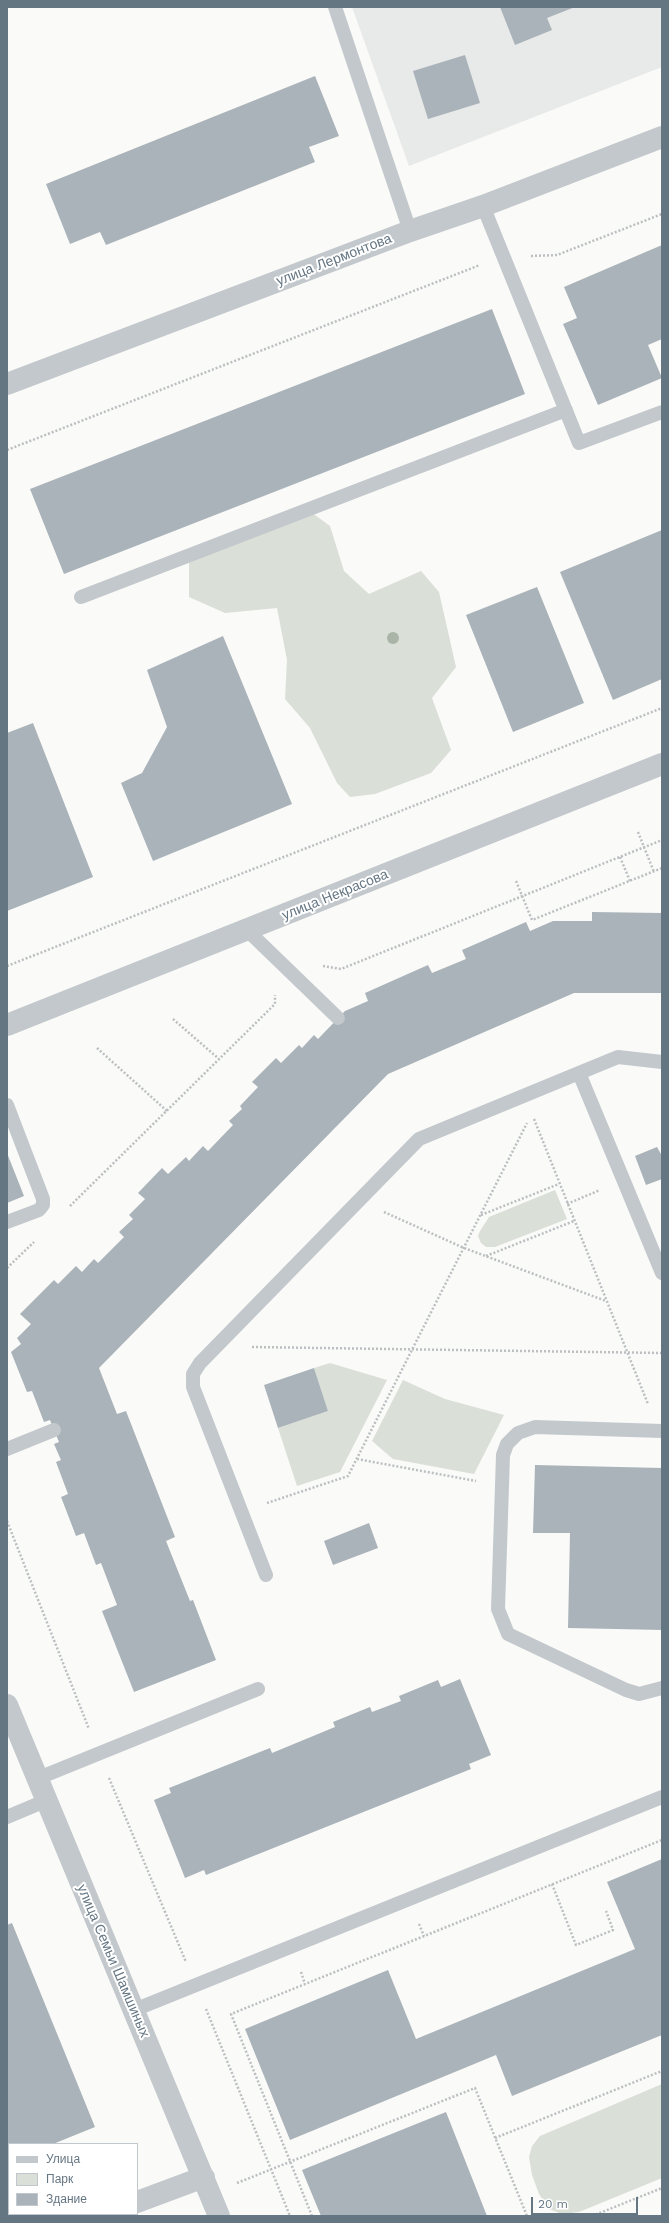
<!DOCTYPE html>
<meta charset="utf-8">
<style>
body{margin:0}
#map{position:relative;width:669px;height:2223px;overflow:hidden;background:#fafaf8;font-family:"Work Sans",sans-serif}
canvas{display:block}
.frame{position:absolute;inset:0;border:8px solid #657683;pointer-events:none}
.legend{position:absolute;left:8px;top:2143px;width:130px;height:72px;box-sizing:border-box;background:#fff;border:1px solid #c1c8cd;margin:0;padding:5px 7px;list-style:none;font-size:12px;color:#657683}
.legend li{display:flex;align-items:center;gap:8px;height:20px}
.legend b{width:20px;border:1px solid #c1c8cd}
.scale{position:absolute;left:531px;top:2197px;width:107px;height:18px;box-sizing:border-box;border:2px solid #657683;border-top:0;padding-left:5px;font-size:12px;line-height:14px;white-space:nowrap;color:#657683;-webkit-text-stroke:3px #fff;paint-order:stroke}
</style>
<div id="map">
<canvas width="669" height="2223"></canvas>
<div class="frame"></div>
<ul class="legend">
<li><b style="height:5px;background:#c3c8cc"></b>Улица</li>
<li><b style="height:11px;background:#dadfd7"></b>Парк</li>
<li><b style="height:11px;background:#aab3b9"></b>Здание</li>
</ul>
<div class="scale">20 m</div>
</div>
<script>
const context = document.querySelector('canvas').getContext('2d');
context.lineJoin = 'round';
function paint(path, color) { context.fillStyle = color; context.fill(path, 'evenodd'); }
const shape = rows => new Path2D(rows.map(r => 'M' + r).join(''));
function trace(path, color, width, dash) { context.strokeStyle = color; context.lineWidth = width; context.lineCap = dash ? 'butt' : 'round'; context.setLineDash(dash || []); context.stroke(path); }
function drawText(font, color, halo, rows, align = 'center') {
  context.font = font + ' "Work Sans",sans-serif'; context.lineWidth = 4; context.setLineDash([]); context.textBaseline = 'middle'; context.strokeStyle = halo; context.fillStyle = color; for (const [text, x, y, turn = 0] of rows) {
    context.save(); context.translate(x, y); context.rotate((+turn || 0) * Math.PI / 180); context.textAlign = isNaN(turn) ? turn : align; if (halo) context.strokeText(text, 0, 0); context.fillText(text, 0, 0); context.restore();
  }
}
const built = shape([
 [352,7,662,7,662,67,409,166]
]);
const green = shape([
 [311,512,330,526,344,571,369,594,421,571,439,592,456,667,432,698,451,750,431,773,375,794,350,797,337,783,310,728,285,699,287,660,277,608,225,613,189,597,189,559],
 [555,1190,567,1219,495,1247,486,1247,481,1243,478,1236,480,1231,489,1217],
 [330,1363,387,1380,340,1472,297,1486,278,1428,328,1411,314,1368],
 [403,1380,445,1399,504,1415,474,1474,393,1459,372,1441],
 [662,2084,662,2178,579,2212,562,2214,549,2209,539,2194,532,2175,529,2157,532,2146,540,2136]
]);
const building = shape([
 [500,7,575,7,547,18,552,30,515,45],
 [465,55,480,103,428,119,413,71],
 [315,76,339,136,309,147,315,162,106,245,100,232,70,244,46,184],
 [662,245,662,339,648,345,662,378,598,405,563,324,577,318,564,287],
 [492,309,525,394,64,574,30,489],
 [662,530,662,679,613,700,560,572],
 [537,587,584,703,513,732,466,615],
 [223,636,292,804,153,861,121,783,142,773,167,727,147,670],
 [33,723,93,877,7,911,7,733],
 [592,912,662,913,662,993,574,993,388,1074,99,1368,117,1414,126,1411,175,1537,166,1541,190,1601,193,1600,216,1660,134,1692,102,1611,117,1605,101,1563,96,1565,84,1533,76,1536,61,1497,68,1494,56,1462,61,1460,54,1444,59,1442,50,1420,44,1422,32,1391,27,1392,11,1352,21,1344,17,1338,31,1324,20,1314,54,1280,58,1284,76,1266,82,1272,94,1259,98,1263,124,1237,119,1232,133,1219,129,1215,145,1199,138,1193,162,1168,168,1174,186,1157,189,1161,203,1146,208,1151,233,1125,229,1121,242,1109,240,1106,258,1087,252,1082,276,1058,281,1063,299,1045,302,1048,314,1035,318,1039,345,1011,368,1001,365,993,428,965,432,973,466,959,462,950,526,922,530,931,553,921,592,921],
 [657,1147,662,1156,662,1179,646,1185,635,1156],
 [7,1153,24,1196,7,1203],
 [314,1368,328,1411,278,1428,264,1385],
 [535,1465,662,1468,662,1630,568,1628,570,1533,533,1533],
 [369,1523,378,1548,333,1565,324,1541],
 [460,1679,491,1755,469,1764,471,1769,206,1875,204,1870,185,1878,154,1800,171,1793,169,1788,270,1748,272,1753,335,1727,333,1722,370,1707,372,1712,401,1701,399,1696,438,1680,441,1687],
 [662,1859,662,2035,512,2096,496,2055,290,2140,245,2029,388,1970,416,2039,635,1949,607,1882],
 [12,1923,95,2127,53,2144,9,2144,9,2162,7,2163,7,1925],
 [446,2112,487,2216,321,2216,302,2170]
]);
const path = shape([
 [531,256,557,255,662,214],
 [7,450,480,265],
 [638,832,654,872],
 [620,857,630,881],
 [516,881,532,920,662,868],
 [7,966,662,708],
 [323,966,341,969,662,840],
 [173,1019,219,1059],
 [97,1048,167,1111],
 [534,1119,648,1404],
 [567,1204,600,1190],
 [70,1206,275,1004,275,995],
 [384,1212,464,1248,606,1301],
 [481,1215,559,1184],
 [486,1256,574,1221],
 [7,1268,34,1242],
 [252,1347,662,1353],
 [357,1459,476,1481],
 [267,1503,348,1476,527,1123],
 [7,1521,89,1729],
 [109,1778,186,1962],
 [552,1884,576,1945,613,1930,606,1911],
 [419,1924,424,1936],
 [301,1972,305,1984],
 [206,2009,290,2216],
 [495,2138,662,2071],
 [237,2183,475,2088,527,2216],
 [312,2216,231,2014,662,1840],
 [592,2216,662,2188]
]);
const lane = shape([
 [335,7,410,231],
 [483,206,579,443,662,412],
 [81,597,566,410],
 [247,930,338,1018],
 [579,1073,618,1057,662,1062],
 [7,1105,43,1199,43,1205,39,1210,7,1222],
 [662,1431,535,1427,518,1433,507,1444,503,1455,498,1609,508,1634,626,1690,639,1694,662,1688],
 [7,1449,54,1430],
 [266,1575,193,1387,193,1374,200,1363,419,1139,579,1073,662,1273],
 [36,1779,258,1689],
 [7,1817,45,1801],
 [134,2010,662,1797]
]);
const street = shape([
 [7,384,410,231,483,206,662,137],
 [7,1025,662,764],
 [7,1705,219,2216],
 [137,2202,204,2177],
 [98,2216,104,2214]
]);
const trees = [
 [393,638]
];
const streetNames = [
 ["улица Лермонтова",334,260,-21],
 ["улица Некрасова",335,895,-22],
 ["улица Семьи Шамшиных",113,1961,67]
];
paint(built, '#e8e9e9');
paint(green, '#dadfd7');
paint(building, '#aab3b9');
trace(path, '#bbbfc2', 2.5, [2, 2]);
trace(lane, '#c3c8cc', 14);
trace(street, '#c3c8cc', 22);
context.fillStyle = '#aab4a7';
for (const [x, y] of trees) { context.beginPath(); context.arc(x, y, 6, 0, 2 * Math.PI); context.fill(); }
drawText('14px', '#657683', '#fff', streetNames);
</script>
